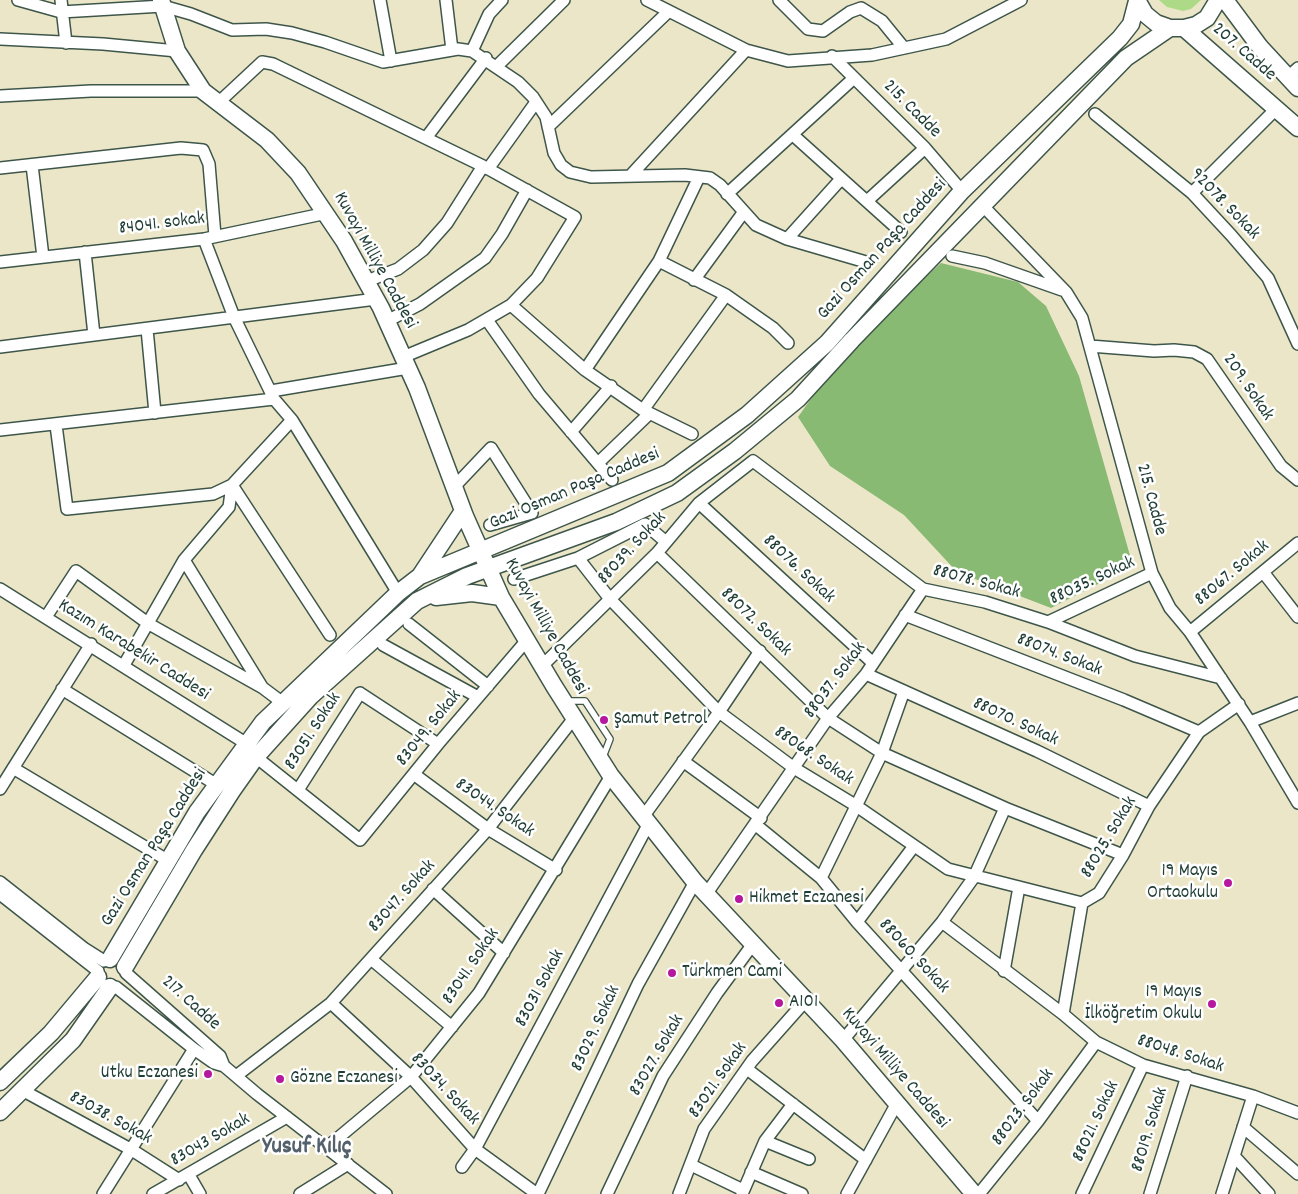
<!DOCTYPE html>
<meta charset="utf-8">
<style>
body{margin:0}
canvas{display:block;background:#ece6c8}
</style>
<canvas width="1298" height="1194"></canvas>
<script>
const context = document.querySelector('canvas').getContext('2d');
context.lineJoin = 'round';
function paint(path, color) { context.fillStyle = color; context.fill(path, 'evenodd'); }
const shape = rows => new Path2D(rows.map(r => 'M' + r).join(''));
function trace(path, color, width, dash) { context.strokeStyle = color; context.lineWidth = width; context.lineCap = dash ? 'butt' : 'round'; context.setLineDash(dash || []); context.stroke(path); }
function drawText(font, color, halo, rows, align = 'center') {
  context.font = font + ' Dekko,sans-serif'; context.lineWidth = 5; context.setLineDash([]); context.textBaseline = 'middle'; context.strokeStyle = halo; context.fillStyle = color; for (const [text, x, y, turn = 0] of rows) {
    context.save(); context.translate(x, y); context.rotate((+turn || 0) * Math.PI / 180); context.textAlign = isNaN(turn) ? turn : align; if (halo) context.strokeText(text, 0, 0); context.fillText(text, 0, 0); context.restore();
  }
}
const green = shape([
 [1159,0,1201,0,1191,9,1183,11,1167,7]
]);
const forest = shape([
 [941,263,1018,282,1046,306,1079,376,1133,566,1051,608,957,572,904,515,830,466,798,417,830,372,906,295]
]);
const lane = shape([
 [567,701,585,701,610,739,603,757]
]);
const street = shape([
 [18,0,61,12,163,6,191,14,232,30,266,29,292,33,325,42,383,62,458,49,472,51,518,82,533,97,546,117,554,153,561,165,570,172,591,177,685,175,710,178,720,185,756,225,787,239,866,262],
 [61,0,66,43],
 [380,0,391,61],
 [446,0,452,50],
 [647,0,746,50,788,61,872,55,946,39,1021,0],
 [779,0,808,29,823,31,850,12,861,8,882,21,904,48],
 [0,39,103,44,177,51],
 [472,51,489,14,502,0],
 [832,56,925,148,962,191],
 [497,66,564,0],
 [1288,77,1298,68],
 [0,96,91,91,203,91],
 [218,103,262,62,273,64,483,166,575,217,537,278,511,305,468,330,403,357],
 [1095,114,1192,193,1231,235,1268,278,1298,344],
 [548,127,669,11],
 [793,135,901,232],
 [426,138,486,58],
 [32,165,43,257],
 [0,168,181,148,203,150,209,164,215,236],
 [488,169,536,102],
 [631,175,746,50],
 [1192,193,1276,109],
 [727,194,854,78],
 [867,201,925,148],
 [983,206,1066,292,1082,318,1152,573,1170,608,1190,632,1250,722,1298,803],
 [204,239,234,317,274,399,292,420,398,593],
 [787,239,841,179],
 [85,252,94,335],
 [952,256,985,263,1062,290],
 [659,261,726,295,773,328,788,343],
 [0,262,204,239,327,213],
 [694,280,743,213],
 [367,281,398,269,423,250,447,223,483,166],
 [511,305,585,370,643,410,692,434],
 [487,320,539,394,612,480],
 [387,321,420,304,485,258,502,234,527,190],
 [147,329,155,413],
 [1090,346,1154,351,1174,350,1194,352,1207,359,1281,466,1298,480],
 [0,347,376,299],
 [585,370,659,261,699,177],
 [271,391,408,368],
 [643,410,726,295],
 [56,425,67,509,213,494,232,485,292,420],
 [0,430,274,399],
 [571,432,611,386],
 [598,463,649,414],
 [232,485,330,635],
 [454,487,491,448,532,513,490,525],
 [699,503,873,663],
 [657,553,828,718,882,753,1005,808,1123,855],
 [578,558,610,599,719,712,794,768,855,805,948,869,1082,903],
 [184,560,262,687],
 [1263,572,1298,617],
 [514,579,578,558,645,524,666,542],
 [0,589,247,744],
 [905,615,1124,700,1199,732],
 [46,617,76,571,149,624,263,688,283,703],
 [1048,622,1152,573],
 [409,624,488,686],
 [1190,632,1298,543],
 [383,645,478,697],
 [124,665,184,560,229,507,232,485],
 [542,666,657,553,699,503,753,461,923,589,985,602,1048,622,1135,656,1221,678],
 [866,674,1037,751,1149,806],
 [62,689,217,785],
 [1250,722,1298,703],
 [256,757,360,840,438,744,527,640],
 [683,761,761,818],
 [13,768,167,860],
 [415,775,488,829,556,870],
 [0,789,91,644],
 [298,790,360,693,438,744],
 [643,817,719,712,760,651],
 [756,825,821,878,857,922,1038,1121],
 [821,878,882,753,904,691],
 [0,882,85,949,104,961],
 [433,889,504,953],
 [707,893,828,718,866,674,923,589],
 [0,894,98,971],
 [857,922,914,846],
 [942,922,1063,1014,1096,1042,1143,1065,1253,1096,1298,1113],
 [371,959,452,1027],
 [1004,971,1019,887],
 [126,973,220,1056,224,1066],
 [116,987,194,1049,214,1063,224,1066,257,1094,386,1194],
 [331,1003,411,1077,475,1149,537,1194],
 [1063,1014,1082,903,1099,893,1123,855,1149,806,1199,732,1239,704],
 [843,1040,942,922,974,877,1005,808],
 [747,1069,866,1160],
 [236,1076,331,1003,488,829,574,718],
 [22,1090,132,1150,179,1180],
 [1243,1127,1298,1174],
 [765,1141,793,1104],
 [326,1148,411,1077,479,993,611,776],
 [1234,1156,1269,1194],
 [691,1165,743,1190],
 [462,1167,475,1149,648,825],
 [751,1172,802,1194],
 [189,1175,200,1194],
 [103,1194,194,1049],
 [153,1194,287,1117],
 [300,1194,348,1164],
 [538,1194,638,984,695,882],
 [607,1194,663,1076,717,993,753,944],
 [679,1194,704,1129,752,1061,807,999],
 [742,1194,765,1141,809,1159],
 [847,1194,897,1103],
 [979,1194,1038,1121,1096,1042],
 [1082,1194,1143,1065],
 [1150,1194,1187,1076],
 [1222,1194,1253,1096]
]);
const secondary = shape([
 [161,0,177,51,203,91,267,140,298,173,344,241,381,308,417,388,465,516,501,597,554,686,611,776,695,882,843,1040,974,1194],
 [1137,0,1145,14,1156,23,1170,28,1184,28,1196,25,1207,18,1218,0],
 [1225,0,1260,47,1298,88],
 [1184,28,1298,128],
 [420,576,463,511],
 [436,597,472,593,501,597],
 [110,959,197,812,263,722,398,593,420,576,668,473,747,415,827,343,962,191,1120,38,1131,24,1137,1],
 [125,967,194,850,232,791,256,757,311,696,417,601,467,576,616,522,677,493,735,451,798,399,852,340,1126,58,1170,28],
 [0,1082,51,1033,98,977],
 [0,1112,73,1040,110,987]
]);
const markers = [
 [604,720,5,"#b5179e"],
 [1228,883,5,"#b5179e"],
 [739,899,5,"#b5179e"],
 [672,973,5,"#b5179e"],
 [779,1003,5,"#b5179e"],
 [1212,1004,5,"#b5179e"],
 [208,1074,5,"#b5179e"],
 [280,1079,5,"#b5179e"]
];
const streetNames = [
 ["207. Cadde",1243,53,41],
 ["215. Cadde",911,110,45],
 ["92078. Sokak",1224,205,46],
 ["84041. sokak",162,225,-7],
 ["Gazi Osman Paşa Caddesi",883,250,-48],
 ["Kuvayi Milliye Caddesi",374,261,61],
 ["209. Sokak",1247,388,56],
 ["Gazi Osman Paşa Caddesi",575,490,-23],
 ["215. Cadde",1150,500,75],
 ["88039. Sokak",633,549,-47],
 ["88076. Sokak",798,570,43],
 ["88067. Sokak",1233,574,-40],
 ["88035. Sokak",1093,582,-25],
 ["88078. Sokak",976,583,15],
 ["88072. Sokak",755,623,44],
 ["Kuvayi Milliye Caddesi",545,627,61],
 ["Kazım Karabekir Caddesi",133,651,32],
 ["88074. Sokak",1059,656,21],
 ["88037. Sokak",836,681,-53],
 ["88070. Sokak",1015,723,25],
 ["83049. Sokak",430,729,-51],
 ["83051. Sokak",314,732,-57],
 ["88068. Sokak",813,757,34],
 ["83044. Sokak",494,809,34],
 ["88025. Sokak",1110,838,-59],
 ["Gazi Osman Paşa Caddesi",155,848,-58],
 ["83047. Sokak",403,897,-48],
 ["88060. Sokak",913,957,47],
 ["83041. Sokak",472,967,-56],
 ["83031 Sokak",541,989,-62],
 ["217. Cadde",190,1004,42],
 ["83029. Sokak",597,1029,-65],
 ["88048. Sokak",1180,1055,18],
 ["83027. Sokak",658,1056,-60],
 ["Kuvayi Milliye Caddesi",894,1069,49],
 ["83021. Sokak",719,1081,-55],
 ["83034. Sokak",444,1090,47],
 ["88023. Sokak",1024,1108,-53],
 ["83038. Sokak",110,1119,29],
 ["88021. Sokak",1097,1122,-65],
 ["88019. Sokak",1151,1130,-73],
 ["83043 Sokak",211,1141,-30]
];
const poiNames = [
 ["Şamut Petrol",614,720],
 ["19 Mayıs",1218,872,"right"],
 ["Ortaokulu",1218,894,"right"],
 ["Hikmet Eczanesi",749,899],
 ["Türkmen Cami",682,973],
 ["19 Mayıs",1202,993,"right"],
 ["İlköğretim Okulu",1202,1015,"right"],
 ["A101",789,1003],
 ["Utku Eczanesi",198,1074,"right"],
 ["Gözne Eczanesi",290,1079]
];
const districtNames = [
 ["Yusuf Kılıç",307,1149]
];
paint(green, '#acda87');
paint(forest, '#89ba74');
trace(lane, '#3e564a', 8);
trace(street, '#3e564a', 14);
trace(secondary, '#3e564a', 19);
trace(lane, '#fff', 5.5);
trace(street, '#fff', 11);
trace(secondary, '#fff', 16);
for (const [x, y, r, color] of markers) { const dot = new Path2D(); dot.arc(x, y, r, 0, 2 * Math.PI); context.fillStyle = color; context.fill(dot); trace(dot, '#fff', 2); }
drawText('19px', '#1f3d34', '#fff', streetNames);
drawText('19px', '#1f3d34', '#fff', poiNames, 'left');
drawText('bold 24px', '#54616d', '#fff', districtNames);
</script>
